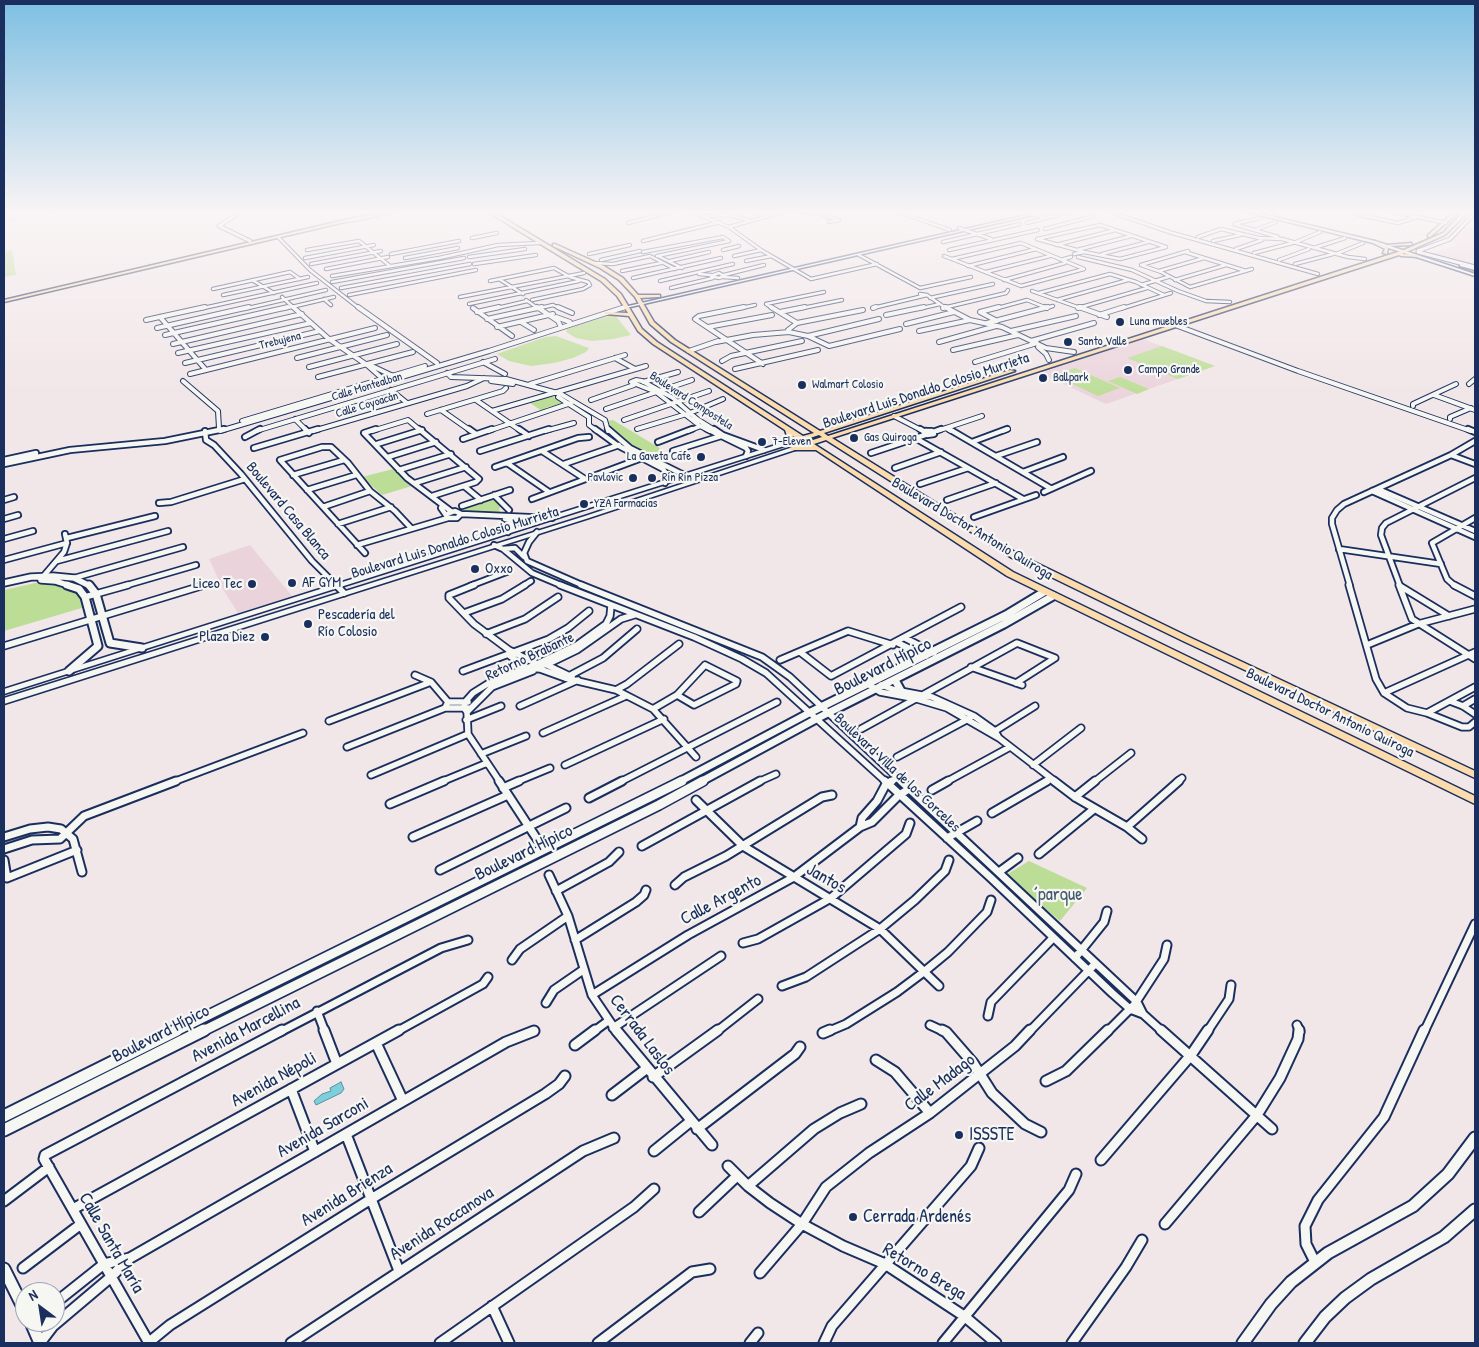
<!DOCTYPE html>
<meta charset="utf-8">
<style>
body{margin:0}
#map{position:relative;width:1479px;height:1347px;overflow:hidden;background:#f1e6e8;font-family:"Patrick Hand",sans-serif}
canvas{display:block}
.frame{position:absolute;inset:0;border:5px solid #1b2f5e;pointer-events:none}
.north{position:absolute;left:15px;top:1282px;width:50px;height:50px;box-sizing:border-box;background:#f6f6f2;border:1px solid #9ea6b7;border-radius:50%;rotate:329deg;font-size:14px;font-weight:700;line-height:20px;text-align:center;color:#1b2f5e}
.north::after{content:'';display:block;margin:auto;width:18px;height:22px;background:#1b2f5e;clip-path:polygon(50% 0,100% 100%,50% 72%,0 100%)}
</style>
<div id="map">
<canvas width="1479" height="1347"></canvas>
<div class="frame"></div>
<div class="north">N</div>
</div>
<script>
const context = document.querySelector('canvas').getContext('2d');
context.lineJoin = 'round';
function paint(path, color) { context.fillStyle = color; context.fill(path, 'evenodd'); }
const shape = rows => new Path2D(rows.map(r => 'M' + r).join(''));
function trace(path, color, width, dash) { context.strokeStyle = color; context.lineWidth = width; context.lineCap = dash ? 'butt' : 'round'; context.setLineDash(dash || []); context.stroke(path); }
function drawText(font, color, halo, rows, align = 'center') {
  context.font = font + ' "Patrick Hand",sans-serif'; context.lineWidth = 4.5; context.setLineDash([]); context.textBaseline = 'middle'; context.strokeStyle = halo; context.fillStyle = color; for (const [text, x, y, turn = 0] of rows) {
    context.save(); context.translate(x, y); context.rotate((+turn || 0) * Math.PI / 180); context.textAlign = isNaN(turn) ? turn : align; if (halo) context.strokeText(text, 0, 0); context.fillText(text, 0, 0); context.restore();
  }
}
const built = shape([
 [4,211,66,211,10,222,4,216],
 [1470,227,1475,228,1475,265,1431,254,1457,245,1452,241,1466,228],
 [1143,339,1215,366,1106,404,1040,373],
 [250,545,292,596,238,613,224,591,209,559]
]);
const green = shape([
 [12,250,16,275,4,277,4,252],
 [611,315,615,315,631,335,613,339,592,341,576,338,566,332,567,329],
 [556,336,589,348,586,352,573,358,554,363,531,366,509,361,497,354,545,337],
 [1162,346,1215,366,1178,379,1127,358],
 [1075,368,1120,388,1098,396,1053,375],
 [1120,377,1149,389,1137,394,1108,381],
 [551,396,565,403,545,408,546,409,542,411,527,401],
 [613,420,658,447,670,457,654,457,641,452,622,440,625,439,611,427,608,421],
 [393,469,412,486,382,495,362,477],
 [492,498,500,506,499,512,466,512,462,508],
 [40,582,54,582,74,589,81,596,85,607,4,631,4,590],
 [1029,861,1087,888,1060,921,1006,875]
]);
const water = shape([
 [341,1082,344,1089,341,1093,316,1105,314,1101,322,1094,331,1091,330,1088,341,1082]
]);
const stream = shape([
 [1456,267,1475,272]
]);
const minorFar5 = shape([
 [690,211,729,227,761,250,811,279,877,264],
 [750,211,765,216],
 [798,211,809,213,817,211],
 [896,211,950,230],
 [1108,211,1169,232,1318,274],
 [1362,211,1356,214,1398,223,1417,217],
 [1389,211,1446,223],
 [815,212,839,220,829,222],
 [1029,213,1046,218],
 [704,216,730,215,751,221],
 [1260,218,1234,224,1278,237],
 [349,221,396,211],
 [628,223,674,211],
 [1027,223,1073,211],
 [1100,225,1166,247,1120,259,1084,252,1037,239,1100,225],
 [729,227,786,211],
 [959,228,991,239],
 [1045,229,1094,216],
 [1255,230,1276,222],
 [278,237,310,270,360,309],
 [1198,237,1221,229,1259,238,1282,239,1348,257,1365,259],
 [472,238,497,233],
 [643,241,720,222],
 [1213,241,1240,235],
 [943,242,1020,224],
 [1021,243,1084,269,1021,286,952,259,1021,243],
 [1056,245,1115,230],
 [1314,248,1345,238],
 [1236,249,1262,240],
 [307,250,359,241,390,266],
 [723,250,739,246],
 [949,250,1038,230],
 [1077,250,1131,236],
 [643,252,723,237,729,241],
 [1185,252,1246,271],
 [1254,253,1296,242,1320,232],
 [391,254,459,241],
 [589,254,630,245],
 [1074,254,1084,252],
 [1102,254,1148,242],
 [1336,254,1363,243],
 [859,255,920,288,971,277],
 [657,256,729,241],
 [658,256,682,268],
 [734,256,761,250],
 [944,256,952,259],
 [469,257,525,249],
 [652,257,675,269],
 [1078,257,1132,270,1178,291,1206,301,1230,302],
 [305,258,374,245],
 [405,258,458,248],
 [601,260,640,251],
 [1061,260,1071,257],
 [1279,260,1309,249],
 [670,261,709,252],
 [746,261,771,256],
 [594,263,613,264,650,256],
 [311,264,381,251],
 [474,264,536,255],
 [1295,264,1333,254],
 [1141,265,1161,272,1190,287,1252,269],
 [1141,265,1188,251],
 [968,266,1036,249],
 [326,269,388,257],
 [622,271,661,263],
 [1159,271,1204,258],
 [986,272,1050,256],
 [719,273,724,276,719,278,711,276,719,273],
 [699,274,711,275],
 [724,275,764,265],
 [332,276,439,258,498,245,539,243],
 [723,277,738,278],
 [633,278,721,258],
 [499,279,523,294],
 [252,280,274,293],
 [1004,280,1065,263],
 [1175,280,1226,265],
 [490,281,554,268,570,277,588,282,590,285,583,289,532,300],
 [660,281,733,264],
 [332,282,464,258],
 [1141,285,1168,277],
 [341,288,470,264],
 [671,288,713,278],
 [213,289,290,272,300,279],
 [1032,291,1083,309],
 [1039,293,1110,274,1136,282,1164,295],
 [223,295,308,277],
 [349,295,476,270],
 [927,295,947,309],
 [282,297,295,309],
 [460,297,584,273],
 [930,298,993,284],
 [324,299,331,305],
 [526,300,539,309],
 [1057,300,1128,280],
 [469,304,579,281],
 [766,304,824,292],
 [766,304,773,309],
 [873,308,927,295,920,294,922,296],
 [943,308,1006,293,1008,290],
 [1078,308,1147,288],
 [199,309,317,283],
 [244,309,326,290],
 [283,309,334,297],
 [493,309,527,301],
 [536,309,553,305,561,309],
 [621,309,626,307],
 [737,309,755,305],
 [798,309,842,300],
 [918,309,940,304],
 [994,309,1027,300,1047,308],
 [1043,309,1053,306],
 [1120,309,1171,293]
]);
const minorFar4 = shape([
 [293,307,329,339,367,365,384,380],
 [358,307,437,363],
 [537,307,558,321,560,325],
 [558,307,572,313],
 [744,307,699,316,695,319,763,364],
 [771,307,797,323],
 [945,307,970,320,1002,327,1046,348,1074,352],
 [1045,307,1047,308],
 [1079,307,1107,317],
 [473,308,512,336],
 [873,308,876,307],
 [943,308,946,307],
 [1078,308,1081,307],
 [477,312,499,307],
 [780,312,805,307],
 [980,312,999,307],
 [980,312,997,321],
 [886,315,924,307],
 [1099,315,1124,307],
 [160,317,206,370],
 [556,317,570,322],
 [487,319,542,307],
 [146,320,205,307],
 [521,322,534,330],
 [1167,322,1298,371,1471,431],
 [987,323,1048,307],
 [906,324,954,312],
 [497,327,553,314],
 [708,327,772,315],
 [157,328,249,307],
 [788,330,797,323,863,310],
 [919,331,970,320],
 [1011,331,1076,316],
 [165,335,288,307],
 [808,336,879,319],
 [1031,341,1094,323],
 [716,342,753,335,789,332,808,336,829,346,900,329],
 [939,342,996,326],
 [173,344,302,314],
 [1038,347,1046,354,1049,360],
 [953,350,1018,335],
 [689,351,718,341],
 [178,353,311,323],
 [297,358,387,335],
 [615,358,635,369],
 [722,361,731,356,802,341],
 [483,362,505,374],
 [975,362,1037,343],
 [185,363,320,331],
 [370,365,393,376],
 [309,367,397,344],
 [735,369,818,350],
 [447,373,451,377,506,379,561,394,605,420,608,431],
 [190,374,375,328],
 [318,377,413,352],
 [183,381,218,411,219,428],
 [491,381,513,384],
 [643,382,678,372],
 [530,384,625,355],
 [1469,384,1475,379],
 [391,390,407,403],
 [1434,395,1475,410],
 [558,397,589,417,589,425,597,431],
 [476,400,521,431],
 [591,400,634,385],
 [1413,406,1413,404,1456,384],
 [606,409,692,380],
 [441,410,471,431],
 [492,411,646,366],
 [427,414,503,391,506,388],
 [894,416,923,431],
 [295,419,307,431],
 [1450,419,1450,417,1471,408],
 [624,420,709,391],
 [242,421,425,366],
 [946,428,951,431],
 [637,429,690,413,723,399],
 [220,431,489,351,625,307],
 [256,431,495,359],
 [313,431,467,386,484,378],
 [372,431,408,420,421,431],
 [420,431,422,430],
 [488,431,571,403],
 [545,431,574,423],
 [688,431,701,426],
 [710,431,700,426,656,392,631,382,636,380,642,381,673,398,697,419,716,431],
 [937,431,982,416],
 [1003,431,1008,429]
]);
const minorFar3 = shape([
 [305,429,309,433],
 [376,429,364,433,407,478,452,512],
 [419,429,479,479,476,482,432,496],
 [469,429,476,434],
 [519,429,529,436],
 [595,429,617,445,663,469,668,476,665,483],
 [608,429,630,448,686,476],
 [707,429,746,448,748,451,746,456],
 [714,429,723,435,764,450],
 [920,429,925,432],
 [949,429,1050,488],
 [1468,429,1475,432],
 [205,431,206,440,214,445,241,474,312,561,337,586],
 [926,431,932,431,934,434,927,435,924,433,926,431],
 [933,432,941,429],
 [245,437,260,429],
 [915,438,1023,499],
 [463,439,492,429],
 [658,442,692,429],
 [972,442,1007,429],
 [377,444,422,430],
 [254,448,318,429],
 [480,451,549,429],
 [542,451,585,479],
 [673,451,721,436],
 [871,453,925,435],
 [1451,455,1475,464],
 [996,456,1037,442],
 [388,457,436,442],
 [4,460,36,453],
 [507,463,549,492],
 [4,464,70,450,165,441,224,429],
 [564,464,619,445],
 [495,467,578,438,589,437],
 [895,468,941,452],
 [399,470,451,454],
 [1023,472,1063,457],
 [293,475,344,460],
 [415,483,466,467],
 [920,484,968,468],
 [464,486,481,500],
 [1378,489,1475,531],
 [307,490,356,475],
 [1372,491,1475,537],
 [1044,492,1091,471],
 [494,495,509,510],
 [532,499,642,458],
 [4,500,14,497],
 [947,500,996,483],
 [159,503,171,502,245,479],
 [442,505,441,508,448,518,457,518,461,514,455,511,447,514],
 [462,506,510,490],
 [323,507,370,491],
 [461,514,552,518],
 [974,517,1036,495],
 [4,519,18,515],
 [505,519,510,520,513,525,508,532],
 [338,524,391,507],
 [537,532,529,542,524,553,527,561,584,586],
 [67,538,155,516],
 [4,539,33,531],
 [357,545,448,518],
 [494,545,503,549,532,573,563,586],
 [503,549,515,548,524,557],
 [1339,549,1441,564],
 [365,553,280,460,322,447,331,447,348,463,370,491,395,511,411,528],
 [4,560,67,543],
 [57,561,168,531],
 [74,578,183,547],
 [41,579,64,552,67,543,65,534],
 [124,586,196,565],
 [470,586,509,571],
 [523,586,531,581],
 [1350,586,1332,524,1332,518,1337,510,1344,504,1451,455,1475,441],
 [1400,586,1381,535,1382,528,1386,523,1475,478],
 [1455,586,1447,579,1432,543,1475,518]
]);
const minorFar2 = shape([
 [336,585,344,593],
 [474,585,449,595,449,598,474,624,509,650,537,664,547,665,572,677],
 [560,585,694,637,742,659,766,673,886,782],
 [581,585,762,657,790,677,902,782],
 [1349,585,1376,679,1384,693,1407,708,1427,713,1475,687],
 [1399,585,1412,619,1475,659],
 [1454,585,1475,596],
 [1400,586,1449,616],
 [85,597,128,585],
 [464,613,502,599,525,585],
 [486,634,525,619,558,597],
 [905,638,934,653],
 [898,643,926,656],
 [1367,645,1418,624,1475,609],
 [4,646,201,586],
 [509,650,509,655,526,668,540,669,565,678,616,690,653,709,696,757],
 [800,652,831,676,961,607],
 [780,660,848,631,893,645],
 [546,665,577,650,621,619,634,615],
 [705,665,737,681,736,684,694,705,677,695,705,665],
 [971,667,1022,685],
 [463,671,549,639,568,628,589,611],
 [415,675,431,682,448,702,445,708],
 [567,677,603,658,637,629],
 [868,684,880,692,917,699,947,708,999,738],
 [881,685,895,690,932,697,974,716,995,731,999,738,1056,782],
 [616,690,627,684,679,644],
 [1384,693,1475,652],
 [1450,701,1463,706,1475,714],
 [448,702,468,702],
 [520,706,578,680],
 [1463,706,1475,699],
 [653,709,677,695],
 [467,712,492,687,533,671],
 [1427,713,1462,727,1469,727,1475,722],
 [466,720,501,706],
 [329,721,431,682],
 [861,729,1017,643,1055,658,1016,683],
 [543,733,626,696],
 [992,733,1035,706],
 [347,747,445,708,468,708],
 [481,754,526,736],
 [897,757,970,718],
 [565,765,664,719],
 [1033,765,1081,728],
 [371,775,468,734],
 [173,782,303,733],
 [441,782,487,763],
 [500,782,468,734,467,712,464,708,465,702,473,693,489,683,537,664,577,645,606,624,610,616,611,606],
 [516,782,550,768],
 [620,782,777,702],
 [758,782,776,774],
 [889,782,898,778],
 [946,782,1010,747],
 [1045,782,1051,779],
 [1094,782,1131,753],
 [1177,782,1182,778]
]);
const minorFar1 = shape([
 [499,781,537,839],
 [885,781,991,878,1112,993,1130,1009,1143,1014],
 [901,781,1137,1002,1143,1014,1163,1032],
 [1054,781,1075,797,1127,827,1142,839],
 [503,788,519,781],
 [932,790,948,781],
 [1075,797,1095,781],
 [589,798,622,781],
 [696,800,743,846,880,929,939,986],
 [390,804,444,781],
 [992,813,1047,781],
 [860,827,862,818,877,801,886,784,892,781],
 [1127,827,1179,781],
 [4,837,30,829,48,827,61,829,73,839,82,872],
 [413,837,508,795],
 [947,838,977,821],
 [642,846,760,781],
 [4,849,32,840,60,839,84,816,176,781],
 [1039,854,1094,809],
 [4,860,7,878,77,850],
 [440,870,566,808],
 [999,872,1018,858],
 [549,875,568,916,592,995,617,1032],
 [675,885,684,877,726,856,822,797,832,795],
 [556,891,609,862,619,852],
 [575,940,636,902,644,895,646,890],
 [743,943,758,939,831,898,906,834,910,823],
 [1075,958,1104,922,1107,911],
 [512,960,520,949,568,916],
 [782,986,806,977,880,929,915,900,945,871,949,860],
 [592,995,688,935,794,877,860,827,872,822,899,795,909,789],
 [546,1003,554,990,583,970],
 [317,1011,325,1032],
 [988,1016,991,1002,1053,938],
 [930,1025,945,1032],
 [1297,1025,1300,1032],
 [613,1028,721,956],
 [280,1032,441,948,468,940],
 [396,1032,483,984,488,977],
 [593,1032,608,1021],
 [716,1032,758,999],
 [827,1032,846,1024,897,992,925,971,948,952,987,912,991,900],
 [1029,1032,1095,964],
 [1107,1032,1134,1005,1164,959,1167,945],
 [1207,1032,1229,999,1231,985],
 [1424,1032,1475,924]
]);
const minor = shape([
 [324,1030,337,1064],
 [616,1030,712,1145],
 [942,1030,946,1032,973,1063,992,1093,1025,1124,1041,1132],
 [1161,1030,1272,1129],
 [823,1033,830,1030],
 [376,1043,403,1101],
 [575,1045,595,1030],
 [876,1060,895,1072,930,1113],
 [653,1077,718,1030],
 [1046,1081,1066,1071,1108,1030],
 [291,1089,315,1152],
 [612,1095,646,1069],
 [697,1129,795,1054,800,1047],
 [346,1134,399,1271],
 [654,1151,691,1121],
 [1101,1160,1191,1055,1208,1030],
 [728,1166,748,1186,770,1203,802,1224,843,1246,885,1264,964,1316,996,1343],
 [748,1186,814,1129,840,1113,861,1104],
 [4,1201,49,1167],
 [73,1209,399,1030],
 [699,1212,737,1176],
 [1165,1224,1257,1115,1280,1078,1298,1039,1299,1030],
 [1315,1262,1306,1244,1305,1226,1318,1200,1384,1117,1424,1030],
 [23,1268,81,1224],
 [760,1273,802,1224,826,1187,869,1153,930,1113,1015,1046,1030,1030],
 [55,1303,104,1264,130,1258],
 [492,1306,509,1343],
 [40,1343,53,1326,111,1277,130,1258,506,1042,534,1031],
 [148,1343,170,1325,371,1199,545,1094,559,1084,565,1076],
 [149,1343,44,1159,45,1155,282,1030],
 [291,1343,583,1151,614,1138],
 [440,1343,634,1207,654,1189],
 [598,1343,692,1272,710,1269],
 [750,1343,758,1333],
 [824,1343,832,1326,971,1166,979,1148],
 [943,1343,1069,1190,1076,1174],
 [1072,1343,1126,1267,1142,1240]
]);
const tertiaryFar4 = shape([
 [242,211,219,226,250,241],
 [1418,251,1450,239,1475,213],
 [1418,252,1475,267]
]);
const tertiaryFar3 = shape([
 [41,580,55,581,71,586],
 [4,583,31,577,53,576,74,578,90,586]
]);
const tertiaryFar2 = shape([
 [67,585,79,589,85,597,98,646,69,671],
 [89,585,96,594,110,643,142,648],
 [895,680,901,691],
 [679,782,811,712,1006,615,1044,592],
 [700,782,818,718,1004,624,1053,596]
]);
const tertiaryFar1 = shape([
 [174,1032,682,781],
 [201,1032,659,805,703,781]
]);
const tertiary = shape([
 [4,1116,177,1030],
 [4,1130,204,1030],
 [4,1269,25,1311],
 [31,1322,40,1343],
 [1243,1343,1271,1304,1291,1282,1328,1253,1413,1206,1448,1174,1475,1138],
 [1305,1343,1325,1317,1345,1298,1371,1279,1444,1237,1475,1210]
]);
const secondary = shape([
 [1044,211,1051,211,626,308,624,307,1044,211],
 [1243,211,1250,211,1375,241,1475,274,1475,276,1373,243,1243,211],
 [1460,264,1475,268,1475,270,1460,266,1460,264],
 [801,437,804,439,803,440,4,694,4,689,801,437],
 [808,442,811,444,810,445,589,518,4,704,4,698,585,516,808,442]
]);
const primary = shape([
 [383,211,392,211,4,302,4,300,383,211],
 [486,211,492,211,605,279,621,294,642,329,657,342,803,436,814,433,671,342,650,324,635,297,619,280,600,268,553,246,553,244,555,244,604,266,623,278,638,295,660,295,660,297,658,297,640,298,654,322,675,340,820,431,1010,370,1015,371,824,433,828,436,1404,250,1443,233,1464,211,1469,211,1445,235,1402,254,1417,255,1419,257,1401,256,1399,255,832,438,1018,554,1189,637,1475,771,1475,778,1183,641,1012,558,826,440,814,444,1013,572,1475,796,1475,804,1007,576,816,450,790,450,790,448,792,447,811,447,806,445,805,444,793,436,789,444,785,444,784,443,787,436,785,430,653,344,638,331,629,316,605,314,605,312,607,312,628,313,617,296,601,281,486,211],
 [819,435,822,437,810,441,807,439,819,435],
 [1455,211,1460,211,1430,237,1428,237,1428,235,1455,211],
 [1373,241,1375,241,1388,248,1387,254,1383,253,1385,249,1373,243,1373,241],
 [1411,243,1412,245,1389,246,1387,245,1411,243]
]);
const markers = [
 [1120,322,5,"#1b2f5e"],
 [1068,342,5,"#1b2f5e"],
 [1128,370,5,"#1b2f5e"],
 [1043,378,5,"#1b2f5e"],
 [802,385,5,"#1b2f5e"],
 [854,438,5,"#1b2f5e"],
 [762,442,5,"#1b2f5e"],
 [701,457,5,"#1b2f5e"],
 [633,478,5,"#1b2f5e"],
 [652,478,5,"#1b2f5e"],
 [584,504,5,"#1b2f5e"],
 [475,569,5,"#1b2f5e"],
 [292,583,5,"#1b2f5e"],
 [252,584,5,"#1b2f5e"],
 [308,624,5,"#1b2f5e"],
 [265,637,5,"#1b2f5e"],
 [959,1135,5,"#1b2f5e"],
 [853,1217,5,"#1b2f5e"]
];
const farPoinames = [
 ["Luna muebles",1130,322],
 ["Santo Valle",1078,342],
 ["Campo Grande",1138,370],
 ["Ballpark",1053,378],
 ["Walmart Colosio",812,385],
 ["Gas Quiroga",864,438],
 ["7-Eleven",772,442],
 ["La Gaveta Cafe",691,457,"right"],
 ["Pavlovic",623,478,"right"],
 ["Rin Rin Pizza",662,478],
 ["YZA Farmacias",594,504]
];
const farStreetnames = [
 ["Trebujena",280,341,-14],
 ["Calle Montealban",367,387,-17],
 ["Boulevard Compostela",691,401,33],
 ["Calle Coyoacán",367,405,-17]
];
const streetNames = [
 ["Boulevard Luis Donaldo Colosio Murrieta",926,391,-18],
 ["Boulevard Casa Blanca",288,511,50],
 ["Boulevard Doctor Antonio Quiroga",972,529,31],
 ["Boulevard Luis Donaldo Colosio Murrieta",455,543,-17],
 ["Retorno Brabante",530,657,-25],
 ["Boulevard Doctor Antonio Quiroga",1330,713,26],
 ["Boulevard Villa de los Corceles",897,773,43]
];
const poiNames = [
 ["Oxxo",485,569],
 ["AF GYM",302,583],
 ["Liceo Tec",242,584,"right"],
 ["Pescadería del",318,615],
 ["Río Colosio",318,632],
 ["Plaza Diez",255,637,"right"]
];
const nearStreetnames = [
 ["Boulevard Hípico",883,667,-27],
 ["Boulevard Hípico",524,853,-26],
 ["Jantos",826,879,30],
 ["Calle Argento",721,900,-28],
 ["Avenida Marcellina",246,1030,-28],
 ["Boulevard Hípico",161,1034,-27],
 ["Cerrada Laslos",642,1035,53],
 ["Avenida Népoli",274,1080,-29],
 ["Calle Madago",940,1083,-37],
 ["Avenida Sarconi",323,1128,-30],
 ["Avenida Brienza",347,1195,-32],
 ["Avenida Roccanova",442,1224,-33],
 ["Calle Santa María",111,1243,60],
 ["Retorno Brega",924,1272,31]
];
const nearParknames = [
 ["´parque",1058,895]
];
const nearPoinames = [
 ["ISSSTE",969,1135],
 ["Cerrada Ardenés",863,1217]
];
paint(built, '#ebd3dc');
paint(green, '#bcdd96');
paint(water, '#7fcfda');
trace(water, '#578fa8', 1);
trace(stream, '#578fa8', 1);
trace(minorFar5, '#1b2f5e', 4.5);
trace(minorFar4, '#1b2f5e', 6);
trace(minorFar3, '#1b2f5e', 8);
trace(minorFar2, '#1b2f5e', 9);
trace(minorFar1, '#1b2f5e', 11);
trace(minor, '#1b2f5e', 13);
trace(tertiaryFar4, '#1b2f5e', 5);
trace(tertiaryFar3, '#1b2f5e', 9);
trace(tertiaryFar2, '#1b2f5e', 11);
trace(tertiaryFar1, '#1b2f5e', 12);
trace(tertiary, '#1b2f5e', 15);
trace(secondary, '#1b2f5e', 3);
trace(primary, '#1b2f5e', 3);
trace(minorFar5, '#f6f6f2', 2.5);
trace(minorFar4, '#f6f6f2', 4);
trace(minorFar3, '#f6f6f2', 4.5);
trace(minorFar2, '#f6f6f2', 5.5);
trace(minorFar1, '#f6f6f2', 7);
trace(minor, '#f6f6f2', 9);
trace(tertiaryFar4, '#f6f6f2', 3);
trace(tertiaryFar3, '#f6f6f2', 5.5);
trace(tertiaryFar2, '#f6f6f2', 7);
trace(tertiaryFar1, '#f6f6f2', 9);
trace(tertiary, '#f6f6f2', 11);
paint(secondary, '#f6f6f2');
paint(primary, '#fcdcac');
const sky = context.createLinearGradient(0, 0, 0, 400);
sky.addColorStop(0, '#7ebfe2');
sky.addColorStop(0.53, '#f9f4f5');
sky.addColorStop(1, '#f9f4f500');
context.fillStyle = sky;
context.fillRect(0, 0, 1479, 400);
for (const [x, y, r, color] of markers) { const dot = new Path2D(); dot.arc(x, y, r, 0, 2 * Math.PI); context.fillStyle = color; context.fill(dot); trace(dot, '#f6f6f2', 2); }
drawText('12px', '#1b2f5e', '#f6f6f2', farPoinames, 'left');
drawText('12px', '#1b2f5e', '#f6f6f2', farStreetnames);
drawText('15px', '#1b2f5e', '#f6f6f2', streetNames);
drawText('15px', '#1b2f5e', '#f6f6f2', poiNames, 'left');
drawText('18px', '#1b2f5e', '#f6f6f2', nearStreetnames);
drawText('18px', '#435a6c', '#f6f6f2', nearParknames);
drawText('18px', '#1b2f5e', '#f6f6f2', nearPoinames, 'left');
</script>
